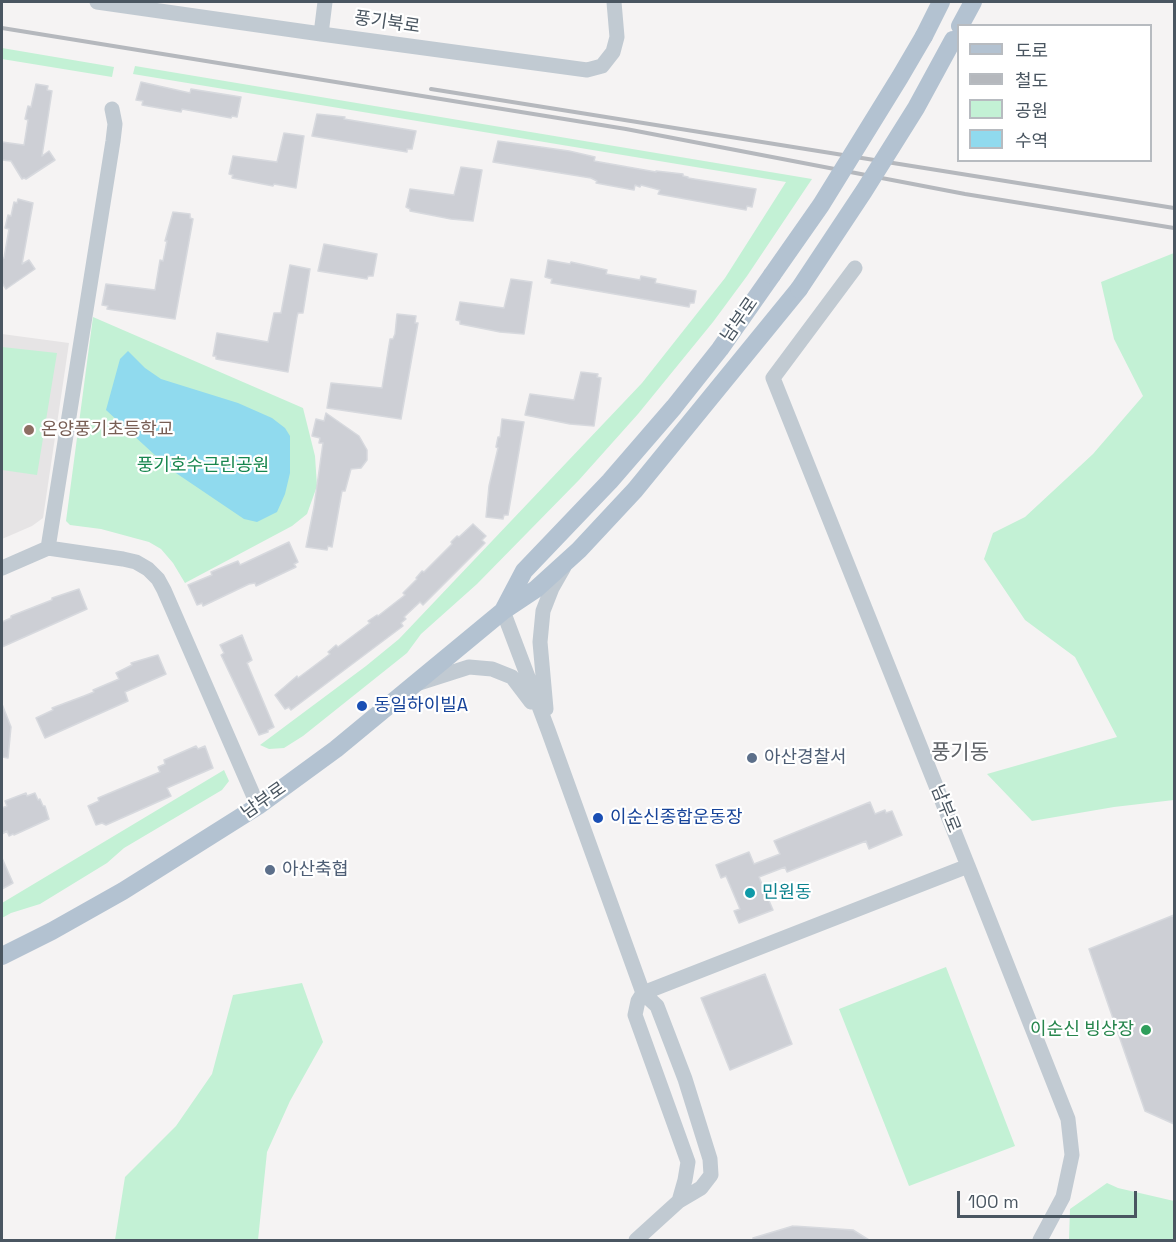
<!DOCTYPE html>
<meta charset="utf-8">
<style>
body{margin:0}
#map{position:relative;width:1176px;height:1242px;overflow:hidden;background:#f5f3f3;font-family:"Space Grotesk","Noto Sans KR",sans-serif}
canvas{display:block}
.frame{position:absolute;inset:0;border:3px solid #4a5661;pointer-events:none}
.legend{position:absolute;left:957px;top:24px;width:195px;height:138px;box-sizing:border-box;background:#fff;border:2px solid #b7bbc0;margin:0;padding:8px 10px;list-style:none;font-size:18px;color:#4a5661}
.legend li{display:flex;align-items:center;gap:12px;height:30px}
.legend b{width:30px;border:2px solid #b7bbc0}
.scale{position:absolute;left:957px;top:1191px;width:180px;height:27px;box-sizing:border-box;border:3px solid #4a5661;border-top:0;padding-left:8px;font-size:18px;line-height:21px;white-space:nowrap;color:#4a5661;-webkit-text-stroke:4px #fff;paint-order:stroke}
</style>
<div id="map">
<canvas width="1176" height="1242"></canvas>
<div class="frame"></div>
<ul class="legend">
<li><b style="height:8px;background:#b3c2d1"></b>도로</li>
<li><b style="height:8px;background:#b5b8bd"></b>철도</li>
<li><b style="height:16px;background:#c3f1d5"></b>공원</li>
<li><b style="height:16px;background:#90daee"></b>수역</li>
</ul>
<div class="scale">100 m</div>
</div>
<script>
const context = document.querySelector('canvas').getContext('2d');
context.lineJoin = 'round';
function paint(path, color) { context.fillStyle = color; context.fill(path, 'evenodd'); }
const shape = rows => new Path2D(rows.map(r => 'M' + r).join(''));
function trace(path, color, width, dash) { context.strokeStyle = color; context.lineWidth = width; context.lineCap = dash ? 'butt' : 'round'; context.setLineDash(dash || []); context.stroke(path); }
function drawText(font, color, halo, rows, align = 'center') {
  context.font = font + ' "Space Grotesk","Noto Sans KR",sans-serif'; context.lineWidth = 4.5; context.setLineDash([]); context.textBaseline = 'middle'; context.strokeStyle = halo; context.fillStyle = color; for (const [text, x, y, turn = 0] of rows) {
    context.save(); context.translate(x, y); context.rotate((+turn || 0) * Math.PI / 180); context.textAlign = isNaN(turn) ? turn : align; if (halo) context.strokeText(text, 0, 0); context.fillText(text, 0, 0); context.restore();
  }
}
const education = shape([
 [2,334,69,343,43,518,32,526,2,539]
]);
const green = shape([
 [2,48,114,67,112,77,2,59],
 [135,66,812,179,747,276,713,322,638,414,579,480,477,584,421,634,407,653,303,736,284,748,269,749,260,745,366,666,399,639,642,383,725,278,786,182,133,74],
 [1174,253,1174,800,1114,807,1032,821,987,774,1117,737,1075,657,1025,620,984,559,993,533,1025,517,1093,454,1143,396,1114,339,1101,282],
 [93,317,303,408,315,456,317,486,307,514,292,526,185,583,173,563,161,549,149,542,101,529,70,525,66,521],
 [2,347,57,353,37,475,2,470],
 [224,770,229,781,222,790,124,848,107,863,40,904,11,913,2,918,2,903],
 [946,967,1015,1146,909,1186,839,1009],
 [302,983,323,1042,290,1101,267,1152,258,1240,115,1240,125,1177,176,1126,212,1074,233,995],
 [1107,1183,1118,1188,1174,1201,1174,1240,1069,1240,1070,1209]
]);
const water = shape([
 [128,351,145,368,161,379,238,403,272,418,285,428,290,436,290,473,285,494,277,512,257,522,244,519,170,469,106,410,120,359]
]);
const building = shape([
 [141,82,190,93,191,89,241,97,237,117,232,116,231,118,182,109,181,112,142,105,143,101,136,100,141,82],
 [36,84,48,86,47,90,52,91,42,156,49,151,55,160,26,179,24,178,22,179,11,161,2,160,2,142,24,145,28,120,25,119,28,106,31,107,36,84],
 [317,114,345,117,344,119,416,131,412,149,407,149,407,152,312,136,317,114],
 [284,133,304,136,296,188,274,184,273,186,232,178,233,175,229,174,233,156,277,162,284,133],
 [498,141,569,151,595,157,594,161,656,172,656,171,683,174,683,176,688,177,688,178,756,189,752,207,747,206,746,210,658,194,660,190,641,185,640,187,635,185,634,190,596,183,597,181,591,178,493,162,498,141],
 [461,167,482,170,473,221,451,219,410,211,410,209,406,207,410,189,454,195,461,167],
 [18,199,33,203,22,264,29,260,35,269,6,289,2,283,2,258,4,258,9,229,5,228,8,215,11,216,14,202,17,203,18,199],
 [173,212,190,214,190,218,193,219,175,319,107,309,108,306,102,305,106,284,155,290,160,260,163,261,167,241,165,241,173,212],
 [324,244,377,254,373,276,368,276,367,279,318,271,324,244],
 [548,260,570,264,571,262,607,270,606,274,640,280,641,276,656,279,655,283,696,291,694,303,690,303,689,307,551,283,552,279,545,277,548,260],
 [290,265,310,269,303,313,298,313,297,317,288,372,216,359,216,356,213,356,217,333,268,342,274,313,281,313,290,265],
 [511,279,532,282,524,334,500,332,460,324,460,321,456,320,460,302,504,308,511,279],
 [397,314,416,316,415,323,418,323,401,419,327,408,331,383,382,388,390,339,393,339,395,334,397,314],
 [581,372,598,374,597,377,601,378,594,426,570,424,525,415,530,394,574,400,581,372],
 [326,413,359,436,367,450,367,460,361,468,351,469,345,491,342,491,332,547,328,546,327,550,306,547,314,507,323,443,319,443,320,438,312,436,316,419,324,421,326,413],
 [502,419,524,422,508,515,504,515,503,519,486,517,489,486,498,448,496,447,498,437,500,437,502,419],
 [473,524,486,536,482,540,485,543,423,605,420,602,404,617,406,619,401,623,403,626,291,710,289,707,285,709,275,695,297,676,298,678,330,654,328,652,336,645,338,647,370,623,368,621,377,615,378,616,405,595,403,593,417,579,416,578,422,571,424,572,452,544,451,542,457,536,459,537,473,524],
 [289,542,298,562,294,564,296,567,256,586,255,583,249,584,203,606,202,603,197,605,188,585,212,575,211,572,238,561,240,565,289,542],
 [79,589,87,609,2,647,2,622,11,618,11,616,52,600,52,598,79,589],
 [242,635,252,660,247,663,274,727,268,730,268,732,259,735,221,655,224,653,220,645,242,635],
 [158,655,166,674,125,692,128,701,45,738,36,718,53,710,52,708,84,696,94,692,93,690,119,679,116,673,132,665,131,663,158,655],
 [2,704,11,727,8,758,2,757,2,704],
 [196,746,198,749,205,746,213,768,167,788,171,796,106,825,102,823,96,825,88,806,99,801,98,798,160,772,158,767,165,764,164,760,196,746],
 [26,793,27,796,35,793,38,800,40,799,43,806,45,806,49,819,14,835,13,834,9,836,7,831,2,834,2,808,7,806,5,801,26,793],
 [870,802,875,814,885,810,886,813,892,811,902,835,869,849,866,841,787,872,785,867,759,877,773,910,739,923,734,911,740,909,726,876,721,878,716,865,749,852,754,864,780,854,774,841,870,802],
 [2,858,13,883,2,889,2,858],
 [1174,915,1174,1124,1145,1111,1089,949,1174,915],
 [765,974,792,1044,730,1070,701,998,765,974],
 [793,1226,853,1230,869,1240,753,1240,753,1238,793,1226]
]);
const minor = shape([
 [97,2,321,34,587,70,602,66,613,52,617,37,614,2],
 [321,34,325,2],
 [855,268,773,378,968,866],
 [48,548,113,141,115,124,112,109],
 [2,568,48,548,123,559,136,562,148,569,158,579,164,590,258,806],
 [503,611,548,730,643,993,657,1006,685,1079,710,1159,711,1175,701,1188,679,1201,636,1240],
 [419,683,469,667,492,669,512,677,531,702],
 [546,709,540,642,543,611,552,588,564,567],
 [679,1201,685,1180,688,1162,635,1015,638,1001,643,993,968,866,1068,1119,1072,1155,1063,1197,1040,1240]
]);
const major = shape([
 [960,26,973,2],
 [924,36,941,2],
 [504,609,524,571,610,481,674,407,720,349,772,275],
 [2,956,52,931,123,891,258,806,336,749,503,611,536,589,579,550,635,490,799,289]
]);
const rail = shape([
 [2,28,626,129,965,194,1174,228],
 [431,89,1174,208]
]);
const majorBridge = shape([
 [772,275,821,205,900,77,924,36],
 [799,289,864,191,916,108,953,40]
]);
const markers = [
 [29,430,6,"#8d6e63"],
 [362,706,6,"#1a4fb4"],
 [752,758,6,"#5c6f8a"],
 [598,818,6,"#1a4fb4"],
 [270,870,6,"#5c6f8a"],
 [750,893,6,"#0f9aa8"],
 [1146,1030,6,"#2e9e5b"]
];
const streetNames = [
 ["풍기북로",387,23,8],
 ["남부로",740,320,-55],
 ["남부로",264,801,-35],
 ["남부로",945,809,68]
];
const educationNames = [
 ["온양풍기초등학교",41,430]
];
const parkNames = [
 ["풍기호수근린공원",203,466]
];
const transitNames = [
 ["동일하이빌A",374,706],
 ["이순신종합운동장",610,818]
];
const serviceNames = [
 ["아산경찰서",764,758],
 ["아산축협",282,870]
];
const cultureNames = [
 ["민원동",762,893]
];
const leisureNames = [
 ["이순신 빙상장",1134,1030]
];
const quarterNames = [
 ["풍기동",960,753]
];
paint(education, '#e6e4e5');
paint(green, '#c3f1d5');
paint(water, '#90daee');
paint(building, '#cdcfd5');
trace(building, '#d7d9de', 1.5);
trace(minor, '#c1cad2', 15);
trace(major, '#b3c2d1', 18);
trace(rail, '#b5b8bd', 4);
trace(majorBridge, '#b3c2d1', 18);
for (const [x, y, r, color] of markers) { const dot = new Path2D(); dot.arc(x, y, r, 0, 2 * Math.PI); context.fillStyle = color; context.fill(dot); trace(dot, '#fff', 2); }
drawText('18px', '#4a5661', '#fff', streetNames);
drawText('18px', '#785e54', '#fff', educationNames, 'left');
drawText('18px', '#17864f', '#fff', parkNames);
drawText('18px', '#164399', '#fff', transitNames, 'left');
drawText('18px', '#4e5e75', '#fff', serviceNames, 'left');
drawText('18px', '#0d838f', '#fff', cultureNames, 'left');
drawText('18px', '#27864d', '#fff', leisureNames, 'right');
drawText('21px', '#5f6368', '#fff', quarterNames);
</script>
